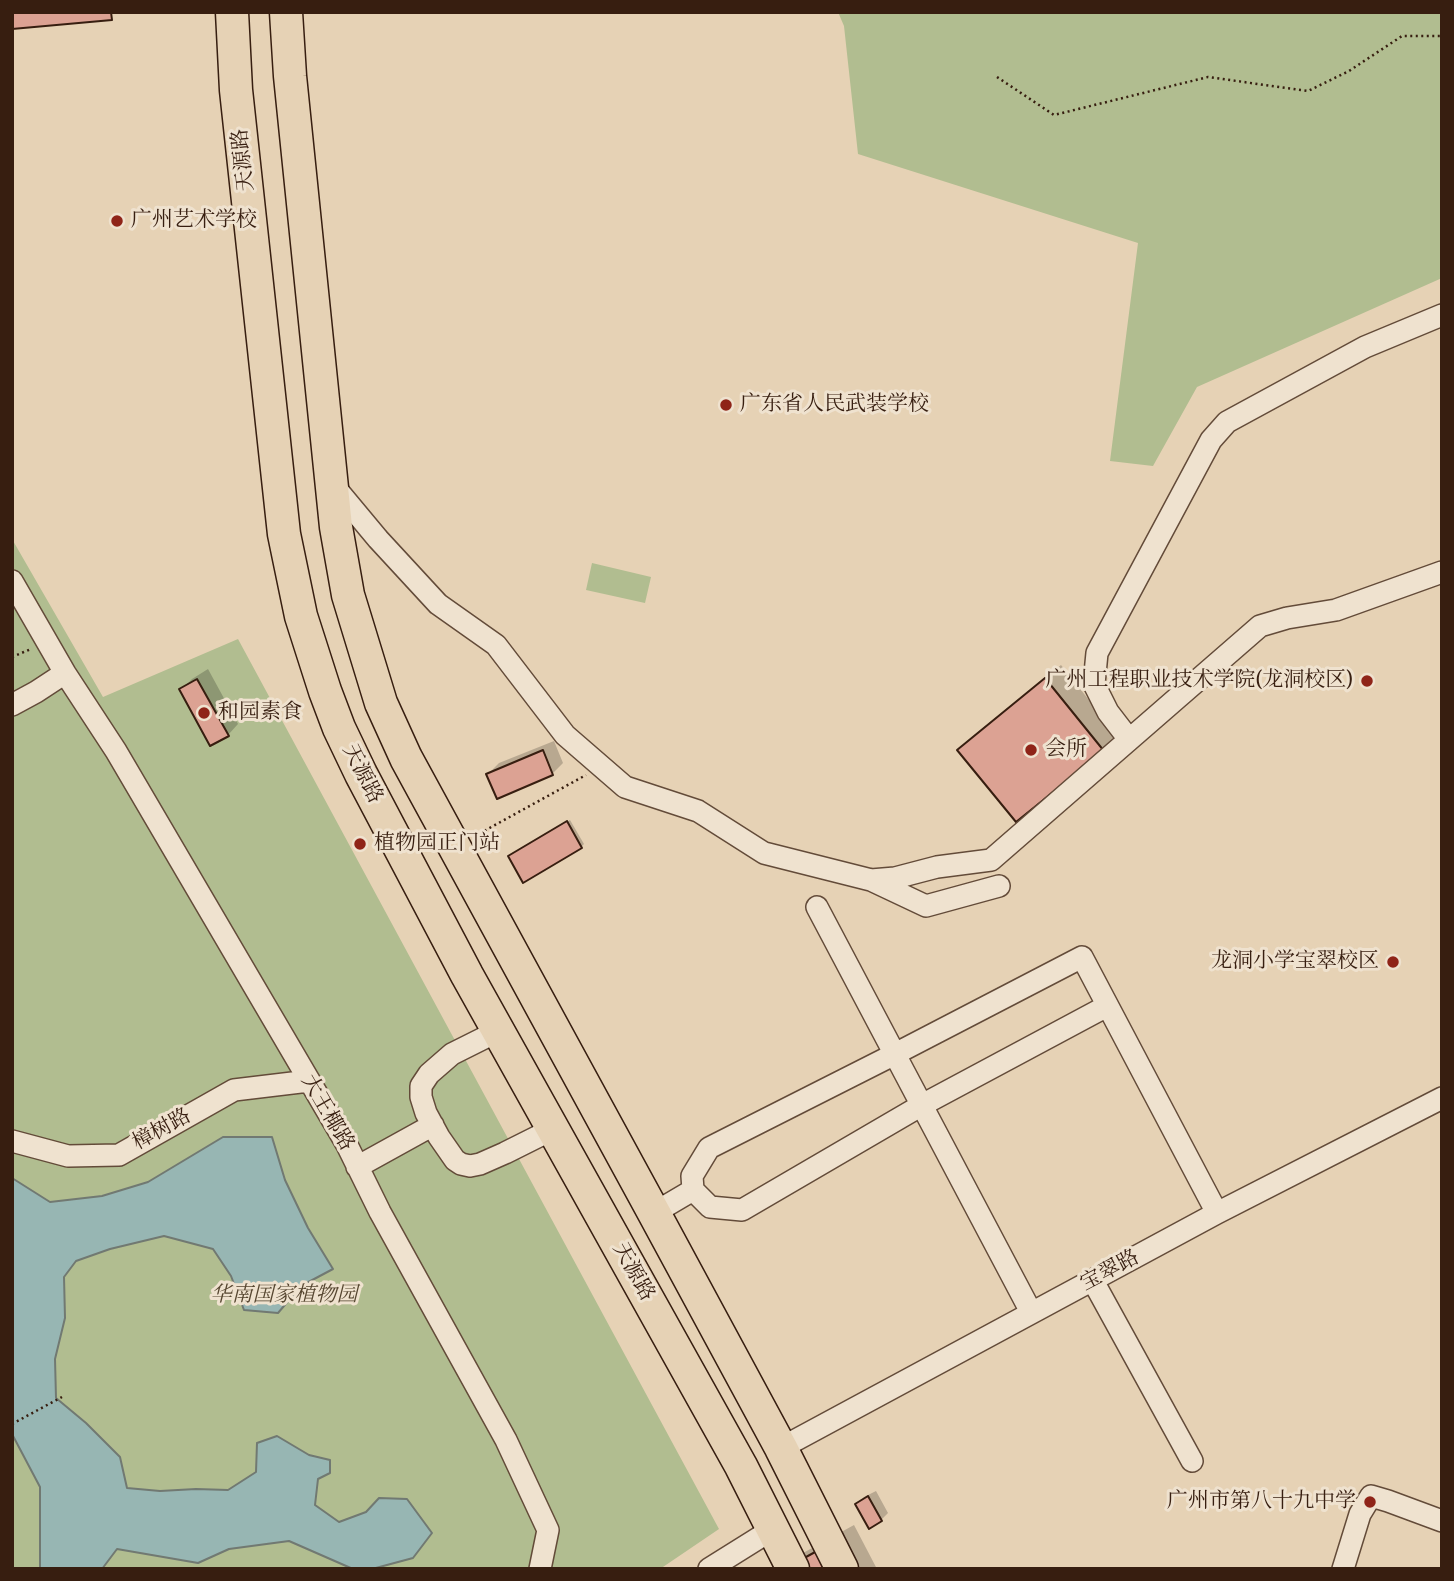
<!DOCTYPE html>
<meta charset="utf-8">
<style>
body{margin:0}
#map{position:relative;width:1454px;height:1581px;overflow:hidden;background:#e6d2b5;font-family:"Gentium Book Plus",serif}
canvas{display:block}
.frame{position:absolute;inset:0;border:14px solid #371e10;pointer-events:none}
</style>
<div id="map">
<canvas width="1454" height="1581"></canvas>
<div class="frame"></div>
</div>
<script>
const context = document.querySelector('canvas').getContext('2d');
context.lineJoin = 'round';
function paint(path, color) { context.fillStyle = color; context.fill(path, 'evenodd'); }
const shape = rows => new Path2D(rows.map(r => 'M' + r).join(''));
function trace(path, color, width, dash) { context.strokeStyle = color; context.lineWidth = width; context.lineCap = dash ? 'butt' : 'round'; context.setLineDash(dash || []); context.stroke(path); }
function drawText(font, color, halo, rows, align = 'center') {
  context.font = font + ' "Gentium Book Plus","Noto Serif SC",serif'; context.lineWidth = 6; context.setLineDash([]); context.textBaseline = 'middle'; context.strokeStyle = halo; context.fillStyle = color; for (const [text, x, y, turn = 0] of rows) {
    context.save(); context.translate(x, y); context.rotate((+turn || 0) * Math.PI / 180); context.textAlign = isNaN(turn) ? turn : align; if (halo) context.strokeText(text, 0, 0); context.fillText(text, 0, 0); context.restore();
  }
}
const green = shape([
 [838,12,1442,12,1442,278,1197,387,1153,466,1110,461,1138,243,858,154,844,26],
 [12,539,103,697,238,639,719,1529,660,1569,12,1569],
 [592,563,651,577,645,603,586,590]
]);
const water = shape([
 [223,1137,272,1137,285,1180,308,1228,333,1269,301,1286,278,1313,244,1310,231,1276,213,1249,164,1236,110,1249,76,1261,64,1277,65,1318,55,1359,56,1398,86,1423,120,1457,127,1488,160,1491,196,1489,228,1490,256,1472,257,1443,277,1436,309,1455,330,1460,330,1473,318,1479,315,1505,339,1522,366,1512,379,1498,407,1499,432,1533,413,1558,372,1569,353,1569,289,1541,229,1549,198,1563,117,1549,102,1569,40,1569,40,1487,12,1434,12,1178,50,1202,102,1196,148,1182,223,1137]
]);
const shadow = shape([
 [1061,665,1117,735,1103,749,960,750,974,735],
 [208,669,238,724,228,735,181,690,192,679],
 [554,741,563,763,552,774,488,774,499,763],
 [570,820,584,844,581,847,513,853],
 [876,1491,888,1513,881,1520,857,1504,864,1497],
 [854,1525,877,1569,778,1569,783,1564]
]);
const building = shape([
 [12,12,111,12,112,20,12,29,12,12],
 [1045,678,1104,751,1016,822,957,750,1045,678],
 [197,679,229,736,210,746,179,689,197,679],
 [543,750,553,775,497,799,486,774,543,750],
 [567,821,582,848,523,883,508,856,567,821],
 [868,1496,882,1521,869,1529,855,1504,868,1496],
 [839,1539,855,1569,784,1569,839,1539]
]);
const path = shape([
 [997,77,1054,115,1208,77,1308,91,1349,71,1402,36,1442,36],
 [12,657,31,649],
 [475,836,586,775],
 [12,1424,62,1397]
]);
const minor = shape([
 [333,485,378,539,438,604,496,645,565,735,625,787,698,811,764,853,871,880,895,878,937,867,991,860,1260,626,1287,618,1336,610,1442,572],
 [12,581,65,673,116,751,347,1145,380,1212,506,1440,548,1530,540,1569],
 [12,705,36,692,65,673],
 [1128,738,1108,712,1094,684,1097,653,1211,440,1227,422,1365,347,1442,315],
 [873,881,926,906,999,886],
 [817,907,1031,1312],
 [498,1031,452,1054,429,1074,421,1086,421,1097,426,1113,439,1137,455,1160,461,1164,470,1166,480,1164,505,1153,553,1129],
 [12,1141,68,1156,119,1155,234,1090,309,1081],
 [357,1167,433,1125],
 [693,1190,692,1176,709,1148,895,1054,1082,957,1217,1213],
 [654,1213,693,1190,710,1207,742,1210,922,1105,1107,1006],
 [1093,1281,1192,1461],
 [781,1448,1217,1213,1442,1098],
 [709,1569,773,1529],
 [1343,1569,1360,1514,1371,1496,1388,1501,1442,1521]
]);
const highway = shape([
 [232,12,236,90,284,534,301,616,325,691,339,728,361,774,467,975,741,1466,793,1569],
 [286,12,290,76,336,527,348,595,381,703,406,758,654,1213,781,1448,842,1569]
]);
const markers = [
 [117,221,7,"#8f2418"],
 [726,405,7,"#8f2418"],
 [1367,681,7,"#8f2418"],
 [204,713,7,"#8f2418"],
 [1031,750,7,"#8f2418"],
 [360,844,7,"#8f2418"],
 [1393,962,7,"#8f2418"],
 [1370,1502,7,"#8f2418"]
];
const streetNames = [
 ["天源路",244,160,-96],
 ["天源路",362,774,63],
 ["大王椰路",327,1113,60],
 ["樟树路",162,1130,-29],
 ["宝翠路",1110,1271,-28],
 ["天源路",633,1272,61]
];
const poiNames = [
 ["广州艺术学校",131,221],
 ["广东省人民武装学校",740,405],
 ["广州工程职业技术学院(龙洞校区)",1353,681,"right"],
 ["和园素食",218,713],
 ["会所",1045,750],
 ["植物园正门站",374,844],
 ["龙洞小学宝翠校区",1379,962,"right"],
 ["广州市第八十九中学",1356,1502,"right"]
];
const parkNames = [
 ["华南国家植物园",284,1296]
];
paint(green, '#b1bd90');
paint(water, '#97b6b3');
trace(water, '#717972', 2);
paint(shadow, '#0003');
paint(building, '#dca293');
trace(building, '#371e10', 2);
trace(minor, '#634b39', 24);
trace(highway, '#371e10', 35);
trace(path, '#371e10', 2.5, [2, 3.5]);
trace(minor, '#efe2cf', 21);
trace(highway, '#e6d2b5', 32);
for (const [x, y, r, color] of markers) { const dot = new Path2D(); dot.arc(x, y, r, 0, 2 * Math.PI); context.fillStyle = color; context.fill(dot); trace(dot, '#efe2cf', 2.5); }
drawText('21px', '#371e10', '#efe2cf', streetNames);
drawText('21px', '#371e10', '#efe2cf', poiNames, 'left');
drawText('italic 21px', '#564630', '#efe2cf', parkNames);
</script>
